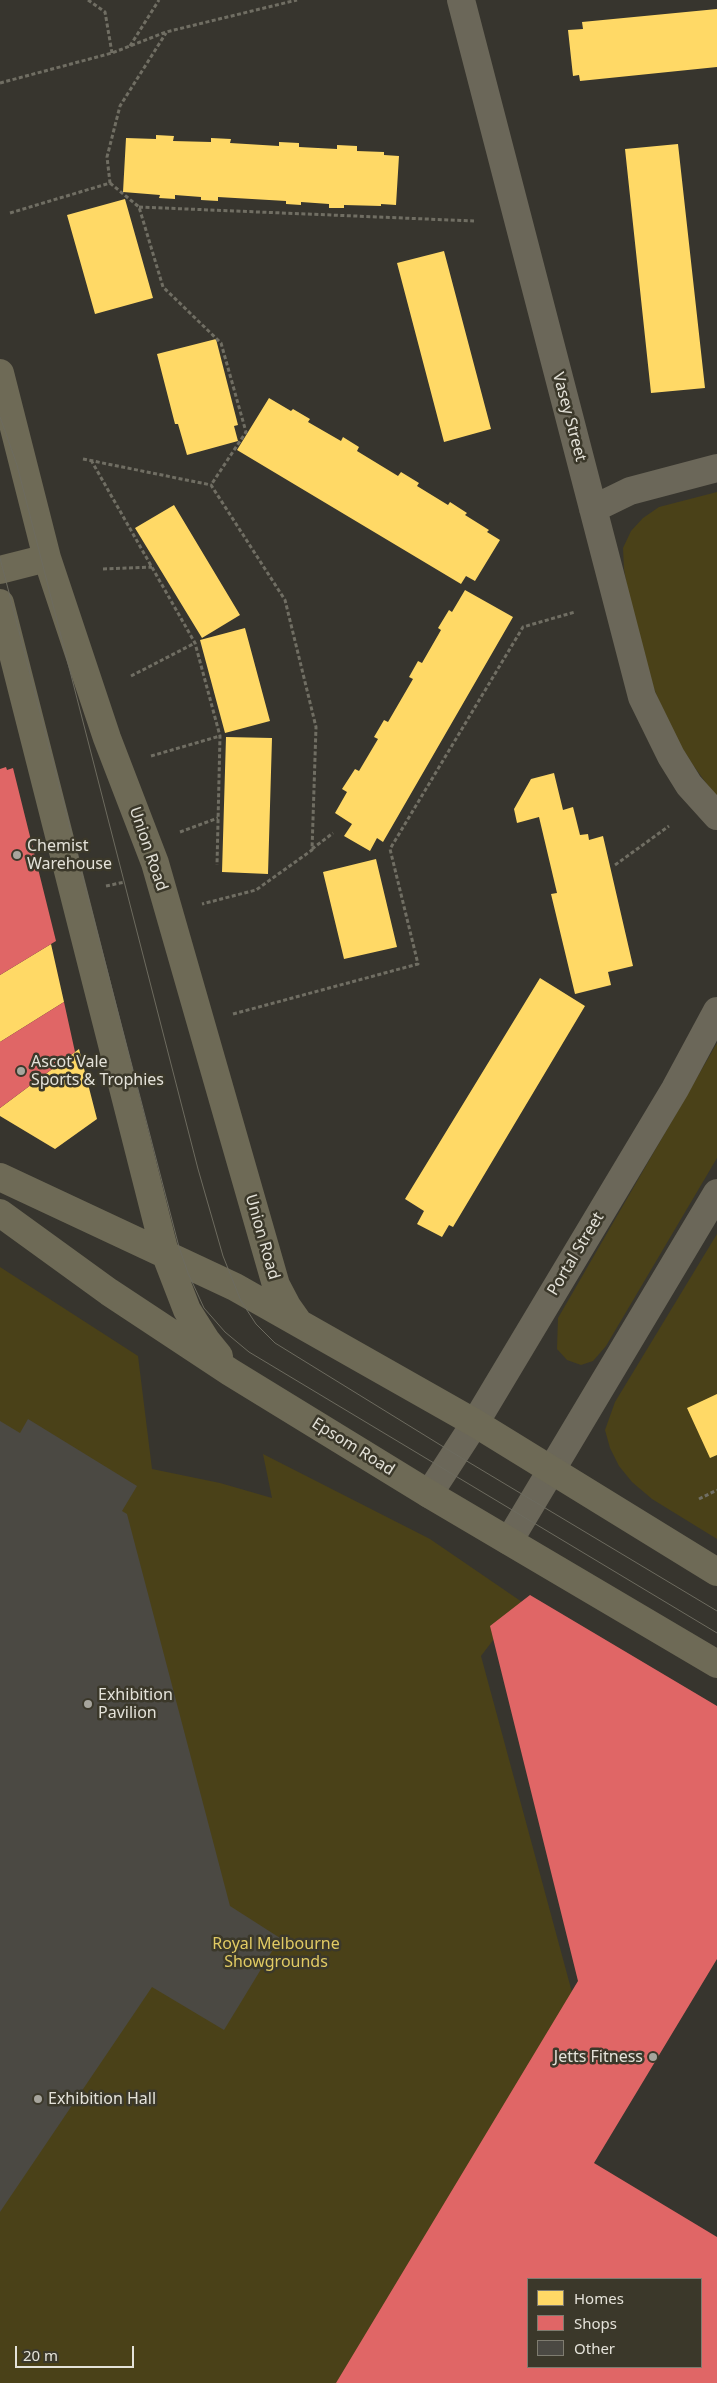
<!DOCTYPE html>
<style>
body{margin:0}
#map{position:relative;width:717px;height:2383px;overflow:hidden;background:#37352e;font-family:"Noto Sans",sans-serif}
canvas{display:block}
.legend{position:absolute;left:527px;top:2278px;width:175px;height:90px;box-sizing:border-box;background:#3b382a;border:1px solid #7f7c70;margin:0;padding:6px 9px;list-style:none;font-size:15px;color:#e4e2d9}
.legend li{display:flex;align-items:center;gap:10px;height:25px}
.legend b{width:25px;border:1px solid #7f7c70}
.scale{position:absolute;left:15px;top:2346px;width:119px;height:22px;box-sizing:border-box;border:2px solid #e4e2d9;border-top:0;padding-left:6px;font-size:15px;line-height:18px;white-space:nowrap;color:#e4e2d9;-webkit-text-stroke:4px #3b382a;paint-order:stroke}
</style>
<div id="map">
<canvas width="717" height="2383"></canvas>
<ul class="legend">
<li><b style="height:14px;background:#ffd966"></b>Homes</li>
<li><b style="height:14px;background:#e06666"></b>Shops</li>
<li><b style="height:14px;background:#4b4943"></b>Other</li>
</ul>
<div class="scale">20 m</div>
</div>
<script>
const context = document.querySelector('canvas').getContext('2d');
context.lineJoin = 'round';
function paint(path, color) { context.fillStyle = color; context.fill(path, 'evenodd'); }
const shape = rows => new Path2D(rows.map(r => 'M' + r).join(''));
function trace(path, color, width, dash) { context.strokeStyle = color; context.lineWidth = width; context.lineCap = dash ? 'butt' : 'round'; context.setLineDash(dash || []); context.stroke(path); }
function drawText(font, color, halo, rows, align = 'center') {
  context.font = font + ' "Noto Sans",sans-serif'; context.lineWidth = 5; context.setLineDash([]); context.textBaseline = 'middle'; context.strokeStyle = halo; context.fillStyle = color; for (const [text, x, y, turn = 0] of rows) {
    context.save(); context.translate(x, y); context.rotate((+turn || 0) * Math.PI / 180); context.textAlign = isNaN(turn) ? turn : align; if (halo) context.strokeText(text, 0, 0); context.fillText(text, 0, 0); context.restore();
  }
}
const green = shape([
 [717,492,717,798,693,765,670,729,653,686,630,604,624,569,623,548,631,531,643,518,659,507],
 [717,1043,717,1158,606,1346,593,1361,581,1365,567,1360,557,1349,558,1318],
 [717,1234,717,1539,652,1499,632,1482,619,1466,610,1448,605,1430,615,1402],
 [0,1267,138,1356,152,1469,220,1483,272,1498,263,1454,430,1539,522,1602,481,1656,573,1996,341,2383,0,2383]
]);
const homes = shape([
 [717,9,717,67,580,81,579,75,573,76,568,30,583,29,582,22],
 [156,135,174,136,173,141,211,142,211,138,231,139,230,143,279,146,279,142,299,143,299,147,337,149,337,145,357,146,357,151,384,152,384,155,399,156,396,205,381,204,381,206,344,205,344,208,329,208,329,204,301,202,301,205,286,204,286,201,218,197,218,201,201,200,201,197,175,195,175,199,159,198,160,195,123,192,126,138,156,139],
 [678,144,705,388,651,393,625,149],
 [125,199,153,298,95,314,67,215],
 [444,251,491,429,444,442,397,263],
 [216,339,238,425,234,426,238,441,187,455,178,424,175,424,157,354],
 [269,398,291,411,293,409,310,419,308,422,341,441,343,437,359,447,357,451,398,476,401,472,419,483,417,486,448,505,450,502,467,513,465,515,489,530,487,532,500,540,475,581,466,576,461,584,237,450],
 [174,505,240,615,202,638,135,528],
 [465,590,513,617,383,842,377,838,370,851,344,836,352,824,335,813,347,792,342,789,355,769,359,771,378,739,374,737,384,720,388,722,413,679,409,677,418,661,422,663,441,630,438,628,449,610,452,612],
 [245,628,270,721,225,733,200,640],
 [226,737,272,738,268,874,222,872],
 [554,773,563,810,573,807,580,835,588,834,589,840,603,836,633,966,608,972,611,985,575,994,551,894,557,893,539,817,517,823,514,809,531,779],
 [376,859,397,947,344,959,323,872],
 [51,944,64,1002,0,1042,0,975],
 [540,978,585,1006,453,1227,449,1225,442,1237,417,1224,424,1211,405,1199],
 [79,1049,97,1119,55,1149,0,1116,0,1108],
 [717,1394,717,1455,710,1458,687,1408]
]);
const shops = shape([
 [6,767,7,770,13,768,56,941,0,975,0,769],
 [64,1002,75,1052,0,1108,0,1042],
 [530,1595,717,1706,717,1959,594,2163,717,2237,717,2383,336,2383,578,1981,490,1626],
 [528,2279,701,2279,701,2367,528,2367]
]);
const building = shape([
 [28,1419,137,1486,122,1511,127,1514,230,1906,280,1938,224,2030,152,1987,0,2212,0,1421,20,1433]
]);
const path = shape([
 [88,0,105,12,112,53],
 [130,46,159,0],
 [0,83,112,53,166,32,297,0],
 [110,183,139,207,163,287,221,343,246,432,211,485],
 [139,207,474,221],
 [10,213,110,183,107,157,120,106,166,33],
 [83,459,211,485,285,600,316,727,312,850,256,890,202,904],
 [91,460,195,643,220,736,217,865],
 [103,569,152,567],
 [131,676,195,643],
 [151,756,220,736],
 [180,832,218,818],
 [312,849,333,833],
 [615,865,669,826],
 [106,886,125,882],
 [233,1014,418,964,390,849,523,627,575,612],
 [699,1499,717,1490]
]);
const street = shape([
 [461,0,642,697,671,756,689,785,717,816],
 [593,509,630,491,717,468],
 [429,1494,475,1423,675,1089,717,1011],
 [509,1541,717,1193]
]);
const secondary = shape([
 [0,373,47,558,107,738,155,863,276,1285,287,1306,299,1323],
 [0,570,47,558],
 [0,603,165,1253,187,1310,206,1340,219,1356],
 [0,1177,235,1287,475,1423,717,1572],
 [0,1213,109,1292,230,1372,429,1494,717,1664]
]);
const tram = shape([
 [0,417,17,465,198,1169,223,1256,241,1301,256,1324,275,1343,455,1454,717,1611],
 [0,558,179,1247,188,1273,204,1308,225,1332,249,1352,717,1633]
]);
const markers = [
 [17,855,5,"#a7a59d"],
 [21,1071,5,"#a7a59d"],
 [88,1704,5,"#a7a59d"],
 [653,2057,5,"#a7a59d"],
 [38,2099,5,"#a7a59d"]
];
const streetNames = [
 ["Vasey Street",569,417,75],
 ["Union Road",148,849,71],
 ["Union Road",262,1237,74],
 ["Portal Street",576,1254,-59],
 ["Epsom Road",353,1447,32]
];
const poiNames = [
 ["Chemist",27,846],
 ["Warehouse",27,864],
 ["Ascot Vale",31,1062],
 ["Sports & Trophies",31,1080],
 ["Exhibition",98,1695],
 ["Pavilion",98,1713],
 ["Jetts Fitness",643,2057,"right"],
 ["Exhibition Hall",48,2099]
];
const parkNames = [
 ["Royal Melbourne",276,1944],
 ["Showgrounds",276,1962]
];
paint(green, '#4a4118');
paint(homes, '#ffd966');
paint(shops, '#e06666');
paint(building, '#4b4943');
trace(path, '#706e63', 3, [4, 2.5]);
trace(street, '#6b6759', 28);
trace(secondary, '#6e6a56', 28);
trace(tram, '#6d6b5f', 1);
for (const [x, y, r, color] of markers) { const dot = new Path2D(); dot.arc(x, y, r, 0, 2 * Math.PI); context.fillStyle = color; context.fill(dot); trace(dot, '#3b382a', 2); }
drawText('16px', '#e4e2d9', '#3b382a', streetNames);
drawText('16px', '#e4e2d9', '#3b382a', poiNames, 'left');
drawText('16px', '#e1ca63', '#3b382a', parkNames);
</script>
